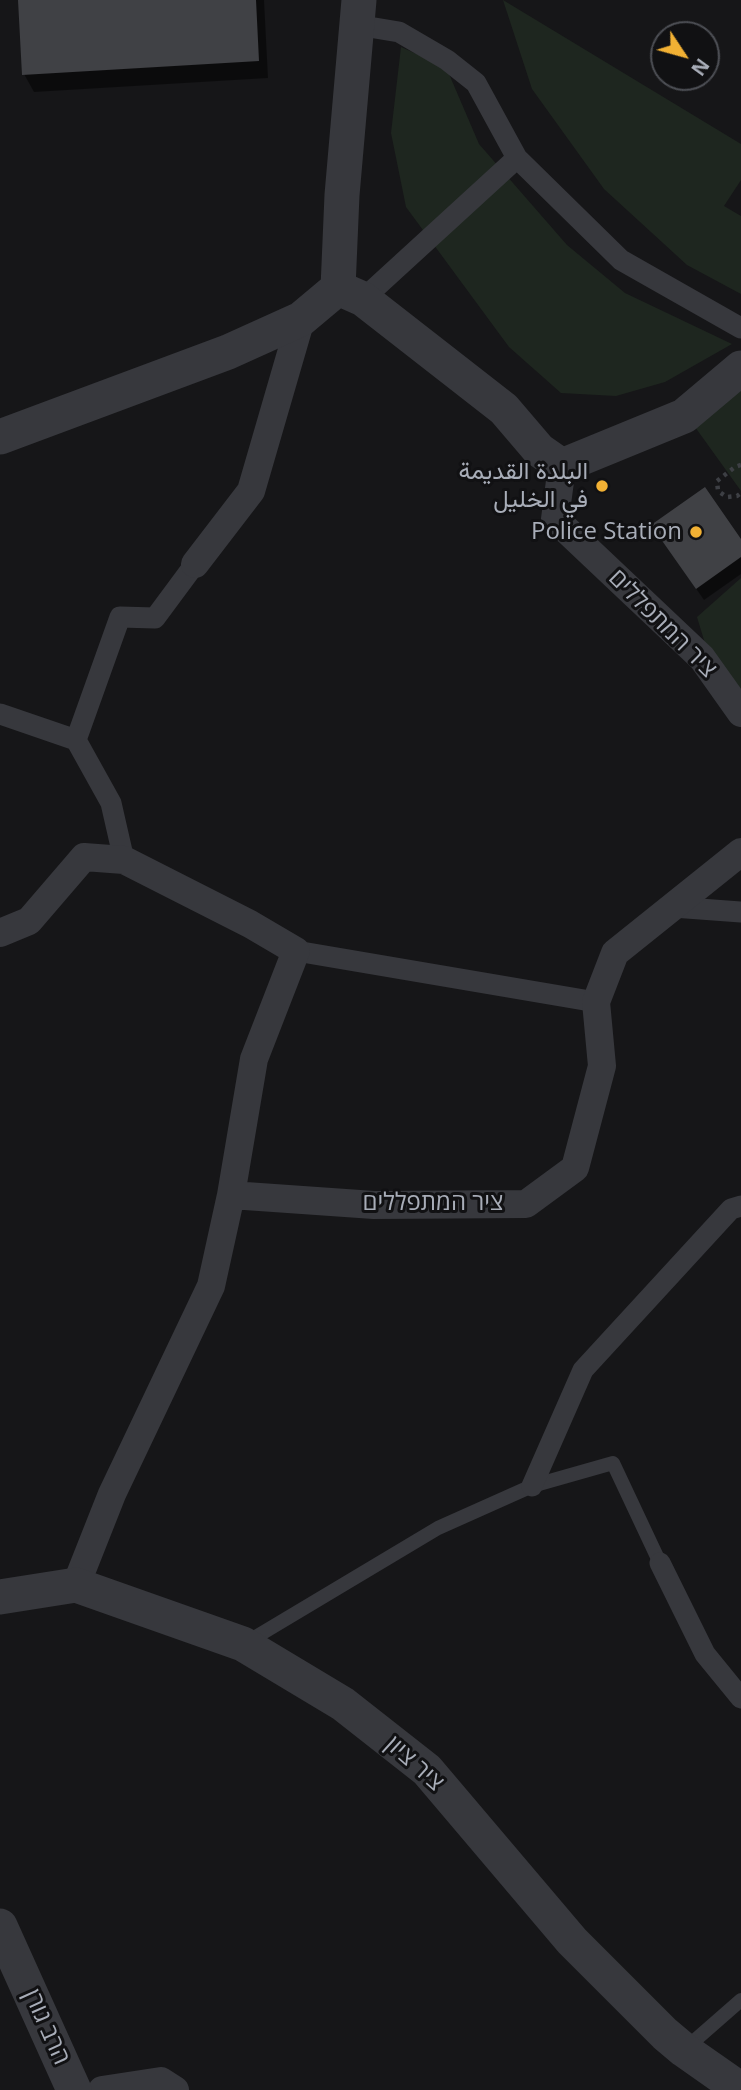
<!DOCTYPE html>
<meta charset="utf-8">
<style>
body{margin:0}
#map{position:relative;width:741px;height:2090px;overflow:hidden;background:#161618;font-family:"Open Sans",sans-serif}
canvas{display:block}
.north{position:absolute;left:650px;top:21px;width:70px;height:70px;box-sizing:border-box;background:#111113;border:2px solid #4d4f55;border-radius:50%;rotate:126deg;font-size:19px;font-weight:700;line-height:28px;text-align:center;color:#a8adb8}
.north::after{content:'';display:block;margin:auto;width:24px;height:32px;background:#f2b134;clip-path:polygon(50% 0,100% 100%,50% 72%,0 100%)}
</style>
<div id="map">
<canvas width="741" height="2090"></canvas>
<div class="north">N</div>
</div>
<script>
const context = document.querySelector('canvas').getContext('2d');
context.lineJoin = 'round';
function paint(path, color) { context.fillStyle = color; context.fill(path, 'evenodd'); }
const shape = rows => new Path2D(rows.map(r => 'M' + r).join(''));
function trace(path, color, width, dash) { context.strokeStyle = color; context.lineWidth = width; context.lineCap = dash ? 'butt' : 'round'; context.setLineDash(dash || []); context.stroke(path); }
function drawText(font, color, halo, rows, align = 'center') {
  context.font = font + ' "Open Sans",Vazirmatn,Heebo,sans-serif'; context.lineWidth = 6; context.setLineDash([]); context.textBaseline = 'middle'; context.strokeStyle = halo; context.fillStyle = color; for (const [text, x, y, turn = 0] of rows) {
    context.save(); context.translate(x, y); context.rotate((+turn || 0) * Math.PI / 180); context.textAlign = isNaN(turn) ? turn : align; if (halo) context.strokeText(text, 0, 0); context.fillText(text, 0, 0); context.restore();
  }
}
const green = shape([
 [503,0,741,144,741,180,724,206,741,216,741,294,687,265,604,189,532,89],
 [401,47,446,67,479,144,567,245,625,293,732,344,665,382,616,396,561,393,509,347,406,207,391,133],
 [741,379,741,491,690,420],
 [741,578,741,702,707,650,697,617]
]);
const shadow = shape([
 [20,0,264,0,268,78,34,92,24,74],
 [661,538,741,542,741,574,704,600]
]);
const building = shape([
 [18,0,256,0,259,61,22,75],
 [705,487,741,539,741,557,696,589,651,525]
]);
const path = shape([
 [741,465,735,467,717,481,718,491,727,497,737,496,741,493]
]);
const service = shape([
 [244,1644,438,1528,532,1486,613,1463,660,1563],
 [685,2049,741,2000]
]);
const pedestrian = shape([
 [357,25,399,32,447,60,476,83,517,158,621,260,741,328],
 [363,299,517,158],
 [0,714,76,740],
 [124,860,111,803,76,740,120,617,155,618,195,564],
 [673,907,741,912],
 [296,951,596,1002],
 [532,1486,583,1370,731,1209,741,1206],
 [660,1563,705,1654,741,1698]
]);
const minor = shape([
 [562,466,555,519,702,658,741,713],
 [195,564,251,491,301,319],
 [0,933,29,921,84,857,124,860,250,924,296,951,254,1059,231,1195,211,1286,112,1494,76,1585],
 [231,1195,374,1205,526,1204,575,1168,602,1066,596,1002,615,953,741,852],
 [102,2090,161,2081,175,2090]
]);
const tertiary = shape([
 [338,288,363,299,504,409,539,450,562,466,684,416,741,368],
 [0,437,228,352,301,319,338,288,342,195,359,0],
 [0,1597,76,1585,243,1644,343,1704,427,1770,572,1941,665,2034,684,2050,741,2090],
 [0,1926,74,2090]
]);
const markers = [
 [602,486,7,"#f2b134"],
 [696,532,7,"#f2b134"]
];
const poiNames = [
 ["البلدة القديمة",588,472],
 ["في الخليل",588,500],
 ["Police Station",682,532]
];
const streetNames = [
 ["ציר המתפללים",662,624,45],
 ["ציר המתפללים",433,1203],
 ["ציר ציון",414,1764,42],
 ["הרב גורן",46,2027,66]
];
paint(green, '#1e261f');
paint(shadow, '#0007');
paint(building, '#404145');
trace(path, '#3d3f44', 4.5, [3.5, 5]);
trace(service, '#37383d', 14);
trace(pedestrian, '#37383d', 21);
trace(minor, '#37383d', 28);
trace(tertiary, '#37383d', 35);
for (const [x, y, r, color] of markers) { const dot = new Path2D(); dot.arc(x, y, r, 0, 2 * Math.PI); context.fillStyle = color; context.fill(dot); trace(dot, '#111113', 2.5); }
drawText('24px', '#a8adb8', '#111113', poiNames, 'right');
drawText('24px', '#a8adb8', '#111113', streetNames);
</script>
